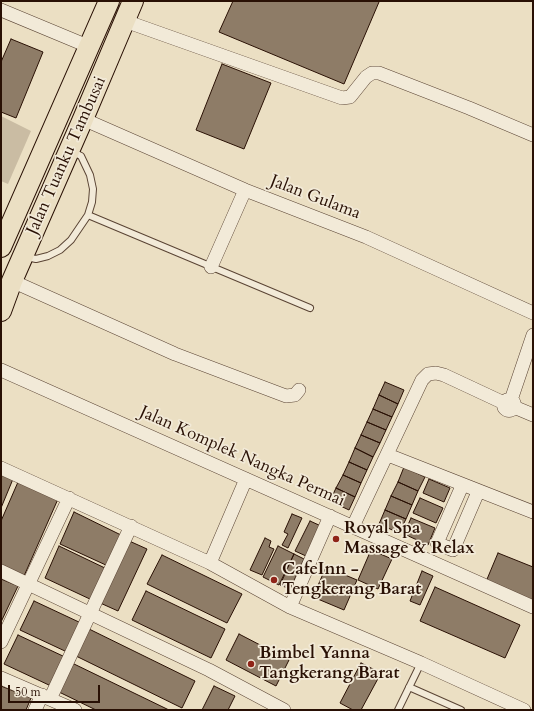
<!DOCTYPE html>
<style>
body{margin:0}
#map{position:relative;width:534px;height:711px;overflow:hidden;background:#ebdfc3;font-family:Cardo,serif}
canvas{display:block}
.frame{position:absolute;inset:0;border:2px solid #291004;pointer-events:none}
.scale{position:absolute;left:8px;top:685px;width:92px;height:18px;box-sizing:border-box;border:2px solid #291004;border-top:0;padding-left:5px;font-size:12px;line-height:14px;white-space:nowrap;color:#291004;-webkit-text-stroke:3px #f2ead8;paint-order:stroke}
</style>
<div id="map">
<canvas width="534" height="711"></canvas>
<div class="frame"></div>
<div class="scale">50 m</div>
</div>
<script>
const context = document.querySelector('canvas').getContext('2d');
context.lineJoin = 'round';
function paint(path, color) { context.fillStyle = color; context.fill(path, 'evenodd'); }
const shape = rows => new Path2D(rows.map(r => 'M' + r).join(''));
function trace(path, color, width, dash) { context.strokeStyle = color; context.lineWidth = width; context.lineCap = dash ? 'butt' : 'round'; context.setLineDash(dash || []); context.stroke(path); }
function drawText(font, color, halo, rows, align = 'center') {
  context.font = font + ' Cardo,serif'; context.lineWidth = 3.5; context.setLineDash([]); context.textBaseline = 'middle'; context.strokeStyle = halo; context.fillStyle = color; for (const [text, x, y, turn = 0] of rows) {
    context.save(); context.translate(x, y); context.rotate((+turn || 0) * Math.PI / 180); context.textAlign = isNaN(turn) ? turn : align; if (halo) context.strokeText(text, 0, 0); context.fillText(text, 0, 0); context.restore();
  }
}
const green = shape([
 [1,116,31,131,8,184,1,181]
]);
const building = shape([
 [233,1,378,1,379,2,344,84,219,32,233,1],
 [11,39,43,52,16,118,1,112,1,62,11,39],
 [222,64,271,83,244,149,196,130,222,64],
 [385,382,404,390,398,404,379,395,385,382],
 [379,395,398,404,392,417,373,409,379,395],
 [373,409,392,417,386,430,367,422,373,409],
 [367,422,386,430,380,443,361,435,367,422],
 [361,435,380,443,373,457,355,448,361,435],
 [355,448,373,457,367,470,349,462,355,448],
 [349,462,367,470,361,483,343,475,349,462],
 [404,467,425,477,418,491,398,482,404,467],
 [1,474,13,479,1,508,1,474],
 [343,475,361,483,355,497,336,488,343,475],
 [429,479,450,488,444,502,423,493,429,479],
 [18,482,58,499,24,576,1,566,1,521,18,482],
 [398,482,418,491,412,505,391,496,398,482],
 [336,488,355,497,349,510,330,501,336,488],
 [391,496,412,505,406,519,385,510,391,496],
 [420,498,443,508,436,523,413,513,420,498],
 [385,510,406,519,399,533,379,524,385,510],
 [74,512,123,536,108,566,60,544,74,512],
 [292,514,302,518,288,548,282,545,288,534,284,532,292,514],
 [411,518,435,528,428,545,404,534,411,518],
 [310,521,321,526,306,556,295,551,310,521],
 [265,538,271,541,269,547,274,549,262,575,250,570,265,538],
 [127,540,147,549,118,611,98,602,127,540],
 [59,546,107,569,92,600,45,578,59,546],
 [278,546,294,554,279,585,263,577,278,546],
 [371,550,392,559,378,589,358,580,371,550],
 [498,553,533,567,533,604,485,584,498,553],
 [294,554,304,559,290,589,280,585,294,554],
 [162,555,242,594,227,623,147,584,162,555],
 [326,567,357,580,344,610,313,597,326,567],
 [422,571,433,576,420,605,410,601,422,571],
 [1,579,18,586,1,622,1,579],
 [435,587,520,625,505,658,420,621,435,587],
 [146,591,225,629,211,658,132,620,146,591],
 [34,601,81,623,67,652,20,630,34,601],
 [89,629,195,681,182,708,76,656,89,629],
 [239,634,289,660,276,686,226,660,239,634],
 [18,635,65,657,51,686,4,664,18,635],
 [72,663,169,710,96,710,59,692,72,663],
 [361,663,381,673,361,710,353,710,340,703,361,663],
 [1,686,31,698,26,710,1,710,1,686],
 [214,686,235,696,228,710,202,710,214,686]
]);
const service = shape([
 [88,215,310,308],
 [26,257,36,259,48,256,60,250,71,240,88,215,92,202,93,189,90,175,81,156,71,151],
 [409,687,461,710],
 [398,710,418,669]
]);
const minor = shape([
 [1,10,90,47],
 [125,21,342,98,350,97,366,77,372,73,379,73,469,108,533,135],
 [83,119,245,190,366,237,533,313],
 [211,267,245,190],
 [12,281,175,354,286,396,295,395,299,390],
 [1,370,533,607],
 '503.5 405a5.5 5.5 0 1 1 11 0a5.5 5.5 0 1 1-11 0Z',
 [511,400,533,335],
 [514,407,533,415],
 [388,455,533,512],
 [1,468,210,563,290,607,421,663,524,710],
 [462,486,437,543,453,550,478,492],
 [356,520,422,380,428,374,436,373,444,375,504,403],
 [210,563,246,479],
 [1,571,209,670,284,710],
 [290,607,330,516],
 [1,642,69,498],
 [1,678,75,710],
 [50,699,131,526],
 [35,710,42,695]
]);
const primary = shape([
 [1,247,109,1],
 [1,311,12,281,83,119,133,1]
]);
const markers = [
 [336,539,4,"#8f2418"],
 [274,580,4,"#8f2418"],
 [251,664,4,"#8f2418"]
];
const streetNames = [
 ["Jalan Tuanku Tambusai",67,156,-66],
 ["Jalan Gulama",315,198,21],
 ["Jalan Komplek Nangka Permai",242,457,24]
];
const poiNames = [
 ["Royal Spa",344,529],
 ["Massage & Relax",344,549],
 ["CafeInn -",282,570],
 ["Tengkerang Barat",282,590],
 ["Bimbel Yanna",259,654],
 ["Tangkerang Barat",259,674]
];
paint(green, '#cabca3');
paint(building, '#8e7c67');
trace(building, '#291004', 1);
trace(service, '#5a4434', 8);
trace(minor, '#5a4434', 14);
trace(primary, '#291004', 22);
trace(service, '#f2ead8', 6);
trace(minor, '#f2ead8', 13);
trace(primary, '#ebdfc3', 20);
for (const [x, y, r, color] of markers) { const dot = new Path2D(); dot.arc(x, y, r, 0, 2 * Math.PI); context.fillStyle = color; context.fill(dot); trace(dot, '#f2ead8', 1.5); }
drawText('17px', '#291004', '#f2ead8', streetNames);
drawText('bold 17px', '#291004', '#f2ead8', poiNames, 'left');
</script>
